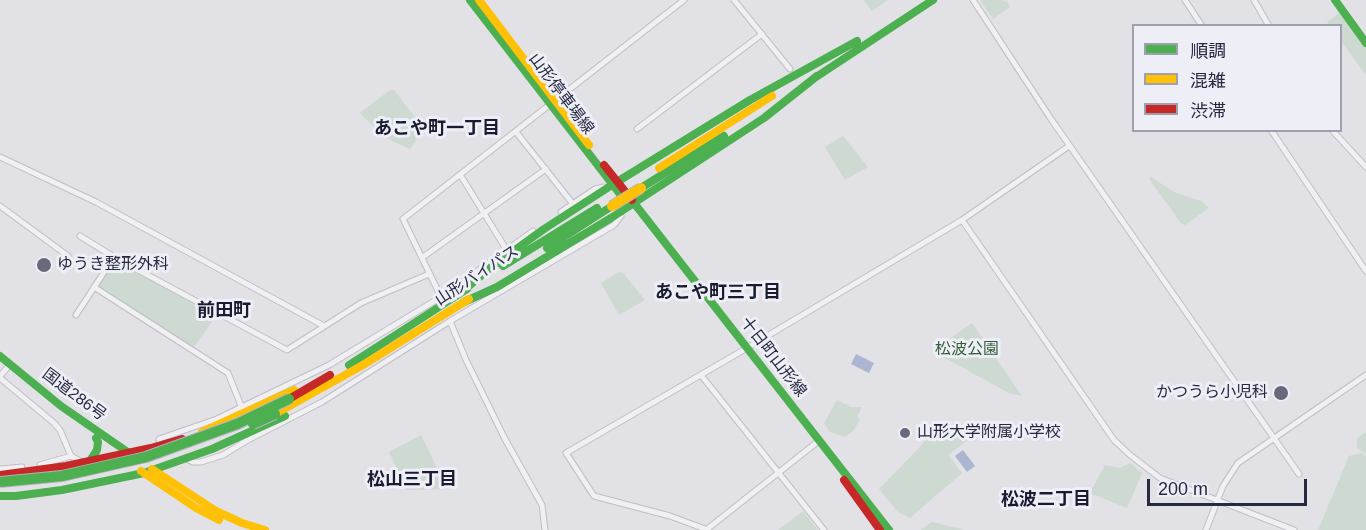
<!DOCTYPE html>
<meta charset="utf-8">
<style>
body{margin:0}
#map{position:relative;width:1366px;height:530px;overflow:hidden;background:#e1e1e6;font-family:Arial,"Noto Sans JP",sans-serif}
canvas{display:block}
.legend{position:absolute;left:1132px;top:24px;width:210px;height:108px;box-sizing:border-box;background:#eeeff6;border:2px solid #9ea0ae;margin:0;padding:8px 10px;list-style:none;font-size:18px;color:#272941}
.legend li{display:flex;align-items:center;gap:12px;height:30px}
.legend b{width:30px;border:2px solid #9ea0ae}
.scale{position:absolute;left:1147px;top:479px;width:160px;height:27px;box-sizing:border-box;border:3px solid #272941;border-top:0;padding-left:8px;font-size:18px;line-height:21px;white-space:nowrap;color:#272941;-webkit-text-stroke:4px #eeeff6;paint-order:stroke}
</style>
<div id="map">
<canvas width="1366" height="530"></canvas>
<ul class="legend">
<li><b style="height:8px;background:#4caf50"></b>順調</li>
<li><b style="height:8px;background:#ffc107"></b>混雑</li>
<li><b style="height:8px;background:#c62828"></b>渋滞</li>
</ul>
<div class="scale">200 m</div>
</div>
<script>
const context = document.querySelector('canvas').getContext('2d');
context.lineJoin = 'round';
function paint(path, color) { context.fillStyle = color; context.fill(path, 'evenodd'); }
const shape = rows => new Path2D(rows.map(r => 'M' + r).join(''));
function trace(path, color, width, dash) { context.strokeStyle = color; context.lineWidth = width; context.lineCap = dash ? 'butt' : 'round'; context.setLineDash(dash || []); context.stroke(path); }
function drawText(font, color, halo, rows, align = 'center') {
  context.font = font + ' Arial,"Noto Sans JP",sans-serif'; context.lineWidth = 6; context.setLineDash([]); context.textBaseline = 'middle'; context.strokeStyle = halo; context.fillStyle = color; for (const [text, x, y, turn = 0] of rows) {
    context.save(); context.translate(x, y); context.rotate((+turn || 0) * Math.PI / 180); context.textAlign = isNaN(turn) ? turn : align; if (halo) context.strokeText(text, 0, 0); context.fillText(text, 0, 0); context.restore();
  }
}
const green = shape([
 [864,0,886,0,887,1,872,11],
 [980,0,1001,0,1008,3,1010,7,993,19],
 [1340,12,1366,47,1366,75,1341,41,1340,26,1329,25,1327,22],
 [390,90,394,90,424,129,410,149,384,137,360,113],
 [843,136,868,167,845,180,825,147],
 [1151,177,1174,192,1201,201,1209,208,1185,225,1181,223,1149,179],
 [114,257,218,313,192,350,94,287],
 [619,272,623,273,645,300,619,315,601,283],
 [972,323,1022,396,1009,393,932,351],
 [837,400,851,407,862,407,857,417,860,419,854,430,845,437,830,432,824,423],
 [938,425,968,440,948,455,962,473,910,518,898,512,879,489,919,448],
 [1366,432,1366,454,1357,448,1357,438],
 [421,435,447,489,407,490,389,452],
 [1361,453,1366,456,1366,530,1318,530,1349,456],
 [1130,463,1142,473,1127,508,1090,493,1105,465,1120,468],
 [803,511,818,530,778,530],
 [932,522,937,523,965,530,920,530]
]);
const water = shape([
 [856,354,874,363,869,373,851,364],
 [963,450,975,466,967,472,955,456]
]);
const street = shape([
 [734,0,790,69],
 [973,0,1051,119,1299,474],
 [1185,0,1202,26],
 [1254,0,1269,26],
 [637,129,762,34],
 [1271,130,1366,271],
 [1332,130,1366,167],
 [516,132,573,204],
 [0,157,96,202,324,326],
 [461,176,506,249],
 [0,206,68,256],
 [561,212,595,189,604,187],
 [962,220,1114,440,1130,455,1160,478,1294,530],
 [80,236,114,257,287,350,361,303,429,274],
 [423,257,546,169],
 [94,287,228,373,242,408],
 [441,297,403,219,684,0],
 [76,315,114,257],
 [450,321,466,360,505,439,542,505,545,530],
 [701,375,824,530],
 [0,376,7,368],
 [0,378,54,423,60,430,71,456],
 [160,446,159,439,217,419,329,365,441,297,533,231],
 [187,459,193,462,201,462,223,455,246,441,322,402,450,321,614,225,621,216],
 [40,465,71,456,82,462],
 [0,469,22,467],
 [706,530,816,443],
 [708,530,670,516,594,496,566,453,747,348,962,220,1069,146],
 [1206,530,1223,486,1238,463,1366,375]
]);
const fast = shape([
 [470,0,627,203],
 [1335,0,1366,43],
 [813,79,933,0],
 [641,188,724,136],
 [634,203,889,530],
 [547,248,612,206],
 [503,266,597,208],
 [462,292,490,268,544,229,612,185,750,100,857,41],
 [464,302,497,287,611,218,764,118,817,76],
 [0,356,61,406,129,453],
 [349,365,467,289],
 [90,461,97,450,98,442,96,438],
 [0,496,16,496,62,490,144,473,212,449,285,416]
]);
const slow = shape([
 [479,0,589,145],
 [659,168,772,96],
 [275,414,363,365,469,299],
 [202,432,294,390],
 [152,469,216,511,242,523,265,530],
 [141,471,196,508,219,520]
]);
const jam = shape([
 [604,165,632,200],
 [289,399,330,375],
 [0,475,66,466,151,448,182,439],
 [844,480,880,530]
]);
const fastBridge = shape([
 [253,424,275,414],
 [0,482,62,476,146,457,237,424,289,399]
]);
const slowBridge = shape([
 [612,206,641,188]
]);
const markers = [
 [44,265,8,"#68697b"],
 [1281,393,8,"#68697b"],
 [905,433,6,"#68697b"]
];
const streetNames = [
 ["山形停車場線",561,94,53],
 ["山形バイパス",477,276,-33],
 ["十日町山形線",773,357,52],
 ["国道286号",74,395,37]
];
const poiNames = [
 ["ゆうき整形外科",57,265],
 ["かつうら小児科",1268,393,"right"],
 ["山形大学附属小学校",917,433]
];
const parkNames = [
 ["松波公園",967,350]
];
const neighbourhoodNames = [
 ["あこや町一丁目",437,129],
 ["あこや町三丁目",718,293],
 ["前田町",224,311],
 ["松山三丁目",412,480],
 ["松波二丁目",1046,500]
];
paint(green, '#ced9d1');
paint(water, '#adb5d3');
trace(street, '#bebec4', 7);
trace(street, '#f0f0f3', 5);
trace(fast, '#4caf50', 8);
trace(slow, '#ffc107', 8);
trace(jam, '#c62828', 8);
trace(fastBridge, '#b3b4bb', 12, []);
trace(slowBridge, '#b3b4bb', 12, []);
trace(fastBridge, '#4caf50', 10);
trace(slowBridge, '#ffc107', 10);
for (const [x, y, r, color] of markers) { const dot = new Path2D(); dot.arc(x, y, r, 0, 2 * Math.PI); context.fillStyle = color; context.fill(dot); trace(dot, '#eeeff6', 2); }
drawText('16px', '#272941', '#eeeff6', streetNames);
drawText('16px', '#272941', '#eeeff6', poiNames, 'left');
drawText('16px', '#335d36', '#eeeff6', parkNames);
drawText('bold 18px', '#191b31', '#eeeff6', neighbourhoodNames);
</script>
